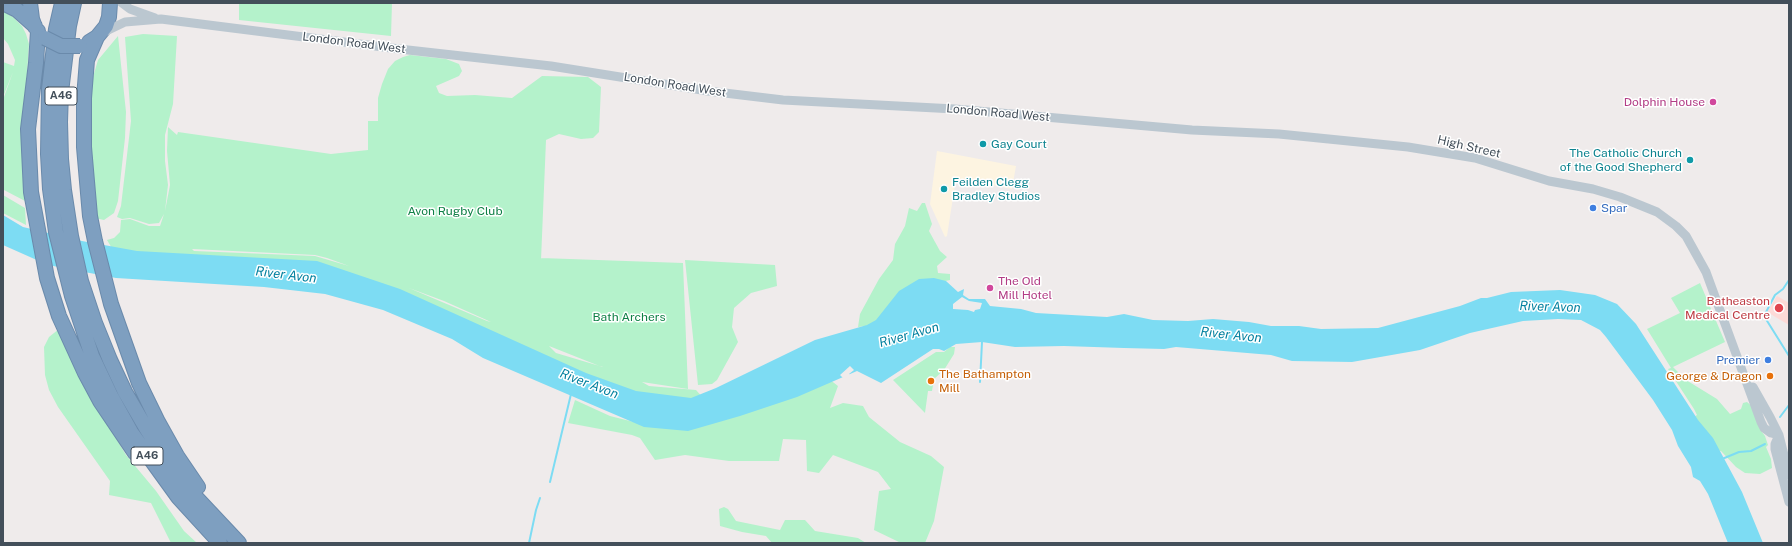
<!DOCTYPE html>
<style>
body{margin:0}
#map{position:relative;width:1792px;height:546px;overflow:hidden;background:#efebeb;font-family:"Public Sans",sans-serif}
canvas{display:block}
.frame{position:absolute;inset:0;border:4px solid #434f5a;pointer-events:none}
</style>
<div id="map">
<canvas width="1792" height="546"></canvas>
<div class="frame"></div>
</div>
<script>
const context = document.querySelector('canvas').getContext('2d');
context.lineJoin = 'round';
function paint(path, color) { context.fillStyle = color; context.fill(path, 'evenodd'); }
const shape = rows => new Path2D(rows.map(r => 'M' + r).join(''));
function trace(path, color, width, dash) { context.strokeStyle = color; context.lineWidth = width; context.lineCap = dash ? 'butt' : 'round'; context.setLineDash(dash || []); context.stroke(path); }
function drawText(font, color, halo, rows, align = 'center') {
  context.font = font + ' "Public Sans",sans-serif'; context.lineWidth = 3; context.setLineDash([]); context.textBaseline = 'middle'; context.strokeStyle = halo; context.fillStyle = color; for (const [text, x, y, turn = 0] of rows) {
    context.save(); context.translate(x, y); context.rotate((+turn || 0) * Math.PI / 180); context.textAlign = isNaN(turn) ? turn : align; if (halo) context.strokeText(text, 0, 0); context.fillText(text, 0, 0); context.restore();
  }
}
const commercial = shape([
 [937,151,1016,166,1012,189,956,178,947,236,945,237,930,204]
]);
const medical = shape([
 [1777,296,1789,303,1789,325,1767,312]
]);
const green = shape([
 [239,3,392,3,391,36,239,20],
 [3,11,13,17,22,26,26,34,29,44,22,151,25,201,4,190,3,104,4,97,13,72,3,97,3,62,14,66,15,60,8,44,3,38],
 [143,34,177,36,173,104,165,135,165,161,168,185,165,211,170,185,167,151,168,127,177,135,178,132,331,154,368,150,368,121,378,121,378,98,382,84,388,69,395,61,403,57,410,55,446,59,459,64,462,71,459,76,436,86,439,93,447,96,475,95,512,98,542,76,588,77,601,87,599,132,593,138,581,139,559,134,546,140,541,260,541,258,683,263,688,389,642,382,649,386,696,390,705,400,627,394,438,308,116,255,107,240,114,238,120,232,121,220,130,219,149,226,160,226,164,214,159,223,149,224,130,218,122,219,117,217,121,206,131,121,125,37],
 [192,249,315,255,327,258,349,266,315,256,194,251],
 [409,288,444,301,491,322,487,321],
 [549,346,602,367,603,367,556,353],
 [118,36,126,112,125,138,118,201,114,213,104,220,95,218,91,142,91,99,93,77,98,60],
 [3,195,25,208,26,225,3,213],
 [922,203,925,203,932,224,929,231,940,251,947,257,937,266,938,273,950,274,950,280,941,282,881,324,858,327,860,314,879,279,893,260,895,244,905,226,909,208,917,211],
 [685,260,775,265,777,286,751,293,734,308,732,327,738,342,717,380,712,384,698,385],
 [1700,283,1725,342,1673,367,1686,380,1717,399,1730,414,1741,409,1743,403,1747,402,1754,408,1762,432,1765,436,1768,445,1766,447,1771,459,1772,468,1760,474,1745,473,1736,467,1721,451,1713,450,1694,417,1697,415,1694,409,1668,369,1671,368,1647,329,1680,313,1671,298],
 [59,329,88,391,126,455,156,491,184,531,197,543,171,543,151,503,109,495,110,481,58,407,49,390,45,375,44,347,49,337],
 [950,347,955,347,954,354,944,370,934,379,932,391,928,391,925,413,893,380,936,352,944,352],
 [829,379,838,386,830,408,843,403,863,406,869,417,900,442,931,456,944,467,934,521,925,543,901,543,874,530,879,491,891,489,878,472,833,455,819,473,807,471,806,440,783,439,779,461,729,461,685,455,655,460,640,438,632,435,568,423,575,400,610,416,642,424],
 [724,507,728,509,736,521,780,530,785,520,805,520,815,531,858,538,866,543,772,543,766,536,742,532,720,526,719,509]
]);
const water = shape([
 [3,215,23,227,82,241,137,251,317,261,400,289,586,373,636,391,691,398,716,388,815,340,867,325,876,320,899,291,919,279,934,278,946,281,958,292,964,289,963,295,969,299,985,299,990,306,1021,309,1036,313,1107,317,1124,314,1153,320,1188,321,1213,319,1249,322,1271,326,1299,326,1321,329,1378,328,1460,306,1481,298,1487,298,1511,292,1560,290,1595,295,1617,304,1636,324,1698,420,1713,438,1742,492,1763,543,1728,543,1708,494,1700,481,1693,477,1691,467,1678,446,1672,430,1653,400,1606,337,1600,330,1581,320,1558,319,1523,321,1470,333,1420,350,1352,362,1292,361,1271,355,1176,347,1164,349,1124,348,1064,346,1015,347,982,342,956,344,944,351,939,349,933,349,881,383,857,371,797,397,740,416,688,431,644,427,483,358,452,339,383,310,325,294,264,287,116,278,48,265,3,245],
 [962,297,969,301,982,303,980,309,975,310,974,312,968,310,953,309,953,304]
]);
const pier = shape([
 [850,366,854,370,849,374,851,376,844,379,840,375]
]);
const stream = shape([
 [1789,280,1783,289,1775,295,1764,316,1789,356],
 [980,382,982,342],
 [1780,417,1789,405],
 [1722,459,1739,452,1751,451,1765,444],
 [550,482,571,394],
 [529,543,536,510,540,498]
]);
const minor = shape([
 [122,3,130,9,155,18],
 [102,33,125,22,161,19,399,49,551,66,708,91,783,100,955,109,1192,130,1279,134,1408,147,1475,158,1549,181,1593,189,1620,197,1657,212,1676,226,1686,236,1706,272,1761,422,1764,428,1771,433,1779,435],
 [1753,387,1770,417,1779,435,1789,475],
 [1779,435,1775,444,1775,449,1789,502]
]);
const highway = shape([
 [3,3,17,10,35,26],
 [30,3,32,19,35,27],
 [62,3,56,29,49,89,48,154,50,189,56,232,72,296,92,356,111,396,131,432,178,497,220,543],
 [74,3,69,26,61,92,60,122,61,159,64,190,71,236,81,281,95,323,110,360,125,392,146,428,167,461,192,493,239,543],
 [38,31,36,63,28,129,31,192,47,278,59,316,85,373,100,401,135,453],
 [97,37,87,60,84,98,84,147,90,216,95,241,111,304,139,383,158,422,177,456,198,487],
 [89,42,97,37,106,26,109,17,110,3]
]);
const highwayBridge = shape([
 [45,38,61,46,80,46]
]);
const markers = [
 [1713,102,4,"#d1479c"],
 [983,144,4,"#0f9aa8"],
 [1690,160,4,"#0f9aa8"],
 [944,189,4,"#0f9aa8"],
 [1593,208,4,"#3f7fe0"],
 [990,288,4,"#d1479c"],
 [1779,308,5,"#e0444e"],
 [1768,360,4,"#3f7fe0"],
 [1770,376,4,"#e8710a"],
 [931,381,4,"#e8710a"]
];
const shields = [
 [61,96,32],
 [147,456,32]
];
const shieldNames = [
 ["A46",61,96],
 ["A46",147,456]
];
const streetNames = [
 ["London Road West",354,43,7],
 ["London Road West",675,85,9],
 ["London Road West",998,113,5],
 ["High Street",1469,147,13]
];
const hotelNames = [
 ["Dolphin House",1705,102],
 ["The Old",998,281,"left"],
 ["Mill Hotel",998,295,"left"]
];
const cultureNames = [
 ["Gay Court",991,144],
 ["The Catholic Church",1682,153,"right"],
 ["of the Good Shepherd",1682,167,"right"],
 ["Feilden Clegg",952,182],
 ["Bradley Studios",952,196]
];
const shopNames = [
 ["Spar",1601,208],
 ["Premier",1760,360,"right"]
];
const parkNames = [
 ["Avon Rugby Club",455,211],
 ["Bath Archers",629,317]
];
const healthNames = [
 ["Batheaston",1770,301],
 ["Medical Centre",1770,315]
];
const foodNames = [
 ["The Bathampton",939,374],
 ["Mill",939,388],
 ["George & Dragon",1762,376,"right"]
];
const waterNames = [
 ["River Avon",286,275,7],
 ["River Avon",1550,307,2],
 ["River Avon",909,335,-16],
 ["River Avon",1231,335,6],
 ["River Avon",589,384,21]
];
paint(commercial, '#fdf4e1');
paint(medical, '#fddad7');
paint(green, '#b4f2cb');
paint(water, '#7ddcf3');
paint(pier, '#efebeb');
trace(stream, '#7ddcf3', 2);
trace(highway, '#6a8aab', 16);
trace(minor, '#bbc7d0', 9);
trace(highway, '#7e9fc0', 14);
trace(highwayBridge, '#6a8aab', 16, []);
trace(highwayBridge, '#7e9fc0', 14);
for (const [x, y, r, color] of markers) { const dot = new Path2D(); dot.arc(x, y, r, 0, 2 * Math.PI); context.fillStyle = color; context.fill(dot); trace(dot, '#fff', 1.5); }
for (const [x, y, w] of shields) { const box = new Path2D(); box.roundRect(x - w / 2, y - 9, w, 18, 3); context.fillStyle = '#fff'; context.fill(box); trace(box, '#434f5a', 1); }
drawText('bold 11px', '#434f5a', null, shieldNames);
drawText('12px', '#434f5a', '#fff', streetNames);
drawText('12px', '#b23c85', '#fff', hotelNames, 'right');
drawText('12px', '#0d838f', '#fff', cultureNames, 'left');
drawText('12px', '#366cbe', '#fff', shopNames, 'left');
drawText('12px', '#0f8046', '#fff', parkNames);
drawText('12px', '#be3a42', '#fff', healthNames, 'right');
drawText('12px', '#c56008', '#fff', foodNames, 'left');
drawText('italic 13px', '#03819f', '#fff', waterNames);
</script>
